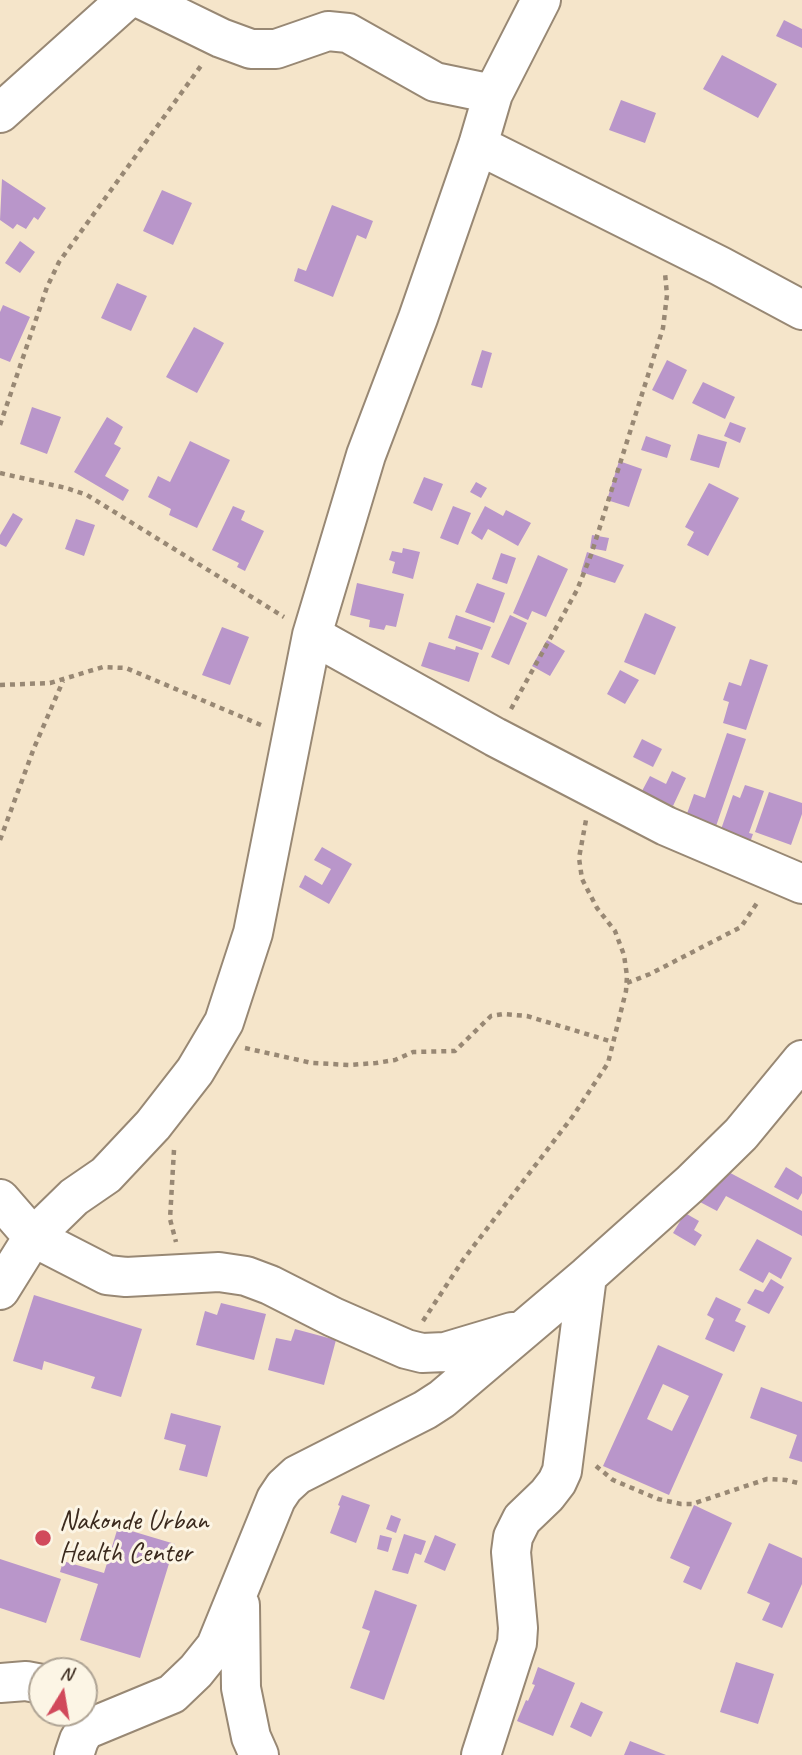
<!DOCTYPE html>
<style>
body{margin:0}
#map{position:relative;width:802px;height:1755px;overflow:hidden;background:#f5e5ca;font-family:Caveat,sans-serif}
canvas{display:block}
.north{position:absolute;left:28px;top:1657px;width:70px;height:70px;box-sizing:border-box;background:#fcf5e5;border:2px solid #afa495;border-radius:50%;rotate:11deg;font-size:19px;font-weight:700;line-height:28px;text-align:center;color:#3b2a1e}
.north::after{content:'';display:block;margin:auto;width:24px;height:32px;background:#d1495b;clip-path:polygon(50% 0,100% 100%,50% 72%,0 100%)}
</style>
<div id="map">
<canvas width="802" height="1755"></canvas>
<div class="north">N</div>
</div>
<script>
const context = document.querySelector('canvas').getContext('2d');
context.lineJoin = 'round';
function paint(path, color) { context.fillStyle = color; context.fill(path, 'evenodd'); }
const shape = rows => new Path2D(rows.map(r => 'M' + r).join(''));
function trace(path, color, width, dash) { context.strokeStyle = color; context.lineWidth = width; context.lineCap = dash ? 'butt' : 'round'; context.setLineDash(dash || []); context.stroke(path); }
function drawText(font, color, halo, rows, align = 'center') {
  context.font = font + ' Caveat,sans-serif'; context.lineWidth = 6; context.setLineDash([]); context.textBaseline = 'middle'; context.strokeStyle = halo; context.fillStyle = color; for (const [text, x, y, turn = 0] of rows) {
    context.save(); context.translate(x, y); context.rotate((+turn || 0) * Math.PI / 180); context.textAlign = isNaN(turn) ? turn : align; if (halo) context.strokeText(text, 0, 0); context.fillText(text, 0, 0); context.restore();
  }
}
const building = shape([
 [784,20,802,29,802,48,776,36],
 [722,55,777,84,758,118,703,89],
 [621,100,656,113,645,143,609,130],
 [2,179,46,208,38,220,34,217,26,229,17,224,13,229,0,220],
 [162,190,192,203,173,245,143,231],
 [332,205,373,221,366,239,357,235,333,297,294,281,298,268,306,271],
 [20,241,35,252,20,273,5,263],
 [117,283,147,296,131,331,101,318],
 [3,305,30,317,10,362,0,358,0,312],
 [194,327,224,343,197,393,166,377],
 [482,350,492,353,482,388,471,385],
 [667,360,687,370,673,400,652,390],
 [703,382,735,397,725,419,692,403],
 [32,407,61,417,47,454,20,444],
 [107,417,123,427,114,444,121,448,105,476,129,490,123,501,74,472],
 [730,422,746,428,740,443,724,436],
 [698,434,727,442,719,468,690,460],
 [646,436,671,445,667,458,641,450],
 [190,441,230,460,197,528,169,515,171,509,148,497,158,476,170,482],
 [619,461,642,469,629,507,607,500],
 [424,477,443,484,432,511,413,503],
 [476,482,487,488,481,498,470,492],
 [709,483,739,498,708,556,687,545,694,532,685,527],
 [233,506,245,511,241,520,264,531,245,571,237,567,239,563,212,550],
 [453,506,471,513,458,545,440,538],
 [485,506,503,516,506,510,531,523,518,546,488,529,482,540,471,533],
 [13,513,23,519,6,547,0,544,0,535],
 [76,519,95,525,84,556,65,549],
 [592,535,609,538,606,551,590,548],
 [403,548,420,552,413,579,392,573,395,562,389,560,392,551,402,553],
 [587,552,624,565,615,583,581,572],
 [501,553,516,558,507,584,492,579],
 [538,555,568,569,546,617,532,611,528,620,513,613],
 [357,583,404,594,396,627,386,625,384,630,369,627,370,620,350,615],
 [477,583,505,593,494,623,465,612],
 [645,613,676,627,655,675,624,662],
 [456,615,491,627,482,650,448,638],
 [510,615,527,623,509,665,491,657],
 [222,627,249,637,230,685,202,675],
 [547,640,565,651,550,676,532,666],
 [429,642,455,650,456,646,479,653,469,682,421,666],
 [750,659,768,665,746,730,723,723,729,702,723,700,729,682,741,686],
 [620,670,639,680,625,704,607,694],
 [727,733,746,739,714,832,684,822,694,794,705,798],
 [642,739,662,749,653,767,633,757],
 [672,771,686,778,673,806,642,791,650,776,666,784],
 [745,785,764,791,749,833,753,834,748,848,718,838,733,795,740,798],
 [769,792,802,803,802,814,791,845,755,832],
 [322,847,352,864,329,904,299,887,305,875,322,885,331,869,314,860],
 [719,1167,802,1211,802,1236,726,1196,717,1211,700,1202],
 [786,1167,802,1177,802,1193,798,1200,774,1187],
 [685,1213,699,1221,694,1230,702,1235,695,1246,673,1233],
 [757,1239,792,1258,781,1279,769,1272,763,1283,739,1270],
 [771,1279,784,1287,769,1314,747,1303,755,1289,763,1292],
 [34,1295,142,1329,121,1397,91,1388,95,1377,44,1361,42,1370,13,1361],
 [716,1297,741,1309,735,1321,746,1326,734,1352,705,1339,714,1319,707,1315],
 [221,1303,266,1314,254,1360,196,1345,205,1311,217,1315],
 [295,1329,336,1340,324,1385,268,1370,276,1338,291,1341],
 [658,1345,723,1374,669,1495,603,1466],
 [663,1384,689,1396,672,1431,647,1419],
 [761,1387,802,1402,802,1462,789,1458,797,1435,750,1418],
 [171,1413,221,1426,207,1477,179,1470,186,1445,164,1439],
 [342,1495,370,1505,356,1543,330,1533,340,1506,338,1505],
 [694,1505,732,1523,701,1590,683,1582,690,1567,670,1558],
 [391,1515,401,1519,396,1533,386,1529],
 [118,1527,175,1544,140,1658,80,1640,98,1584,60,1572,63,1561,104,1573],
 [404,1534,426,1541,421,1555,415,1553,408,1574,392,1570],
 [380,1535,392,1538,388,1552,377,1549],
 [435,1535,456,1544,445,1571,424,1562],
 [769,1543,802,1558,802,1584,782,1628,762,1620,770,1603,747,1593],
 [0,1559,61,1579,46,1623,0,1608],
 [375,1590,417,1605,384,1700,350,1688,370,1631,362,1628],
 [736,1662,774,1674,758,1724,720,1712],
 [538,1667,575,1683,553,1736,517,1721,526,1700,528,1701,535,1685,532,1684],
 [581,1702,603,1712,591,1737,570,1727],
 [630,1741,666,1755,624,1755]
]);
const path = shape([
 [0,425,47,287,59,262,203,63],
 [0,473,66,488,87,495,284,617],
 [0,685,50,683,103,667,126,668,261,725],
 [511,709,577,590,591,555,663,328,667,295,665,273],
 [0,840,34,748,63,681],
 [627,983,650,974,741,927,759,900],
 [245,1048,312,1063,350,1065,376,1063,395,1060,413,1052,455,1051,491,1016,503,1014,527,1016,613,1042],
 [174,1150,170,1219,176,1242],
 [423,1321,463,1260,573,1116,608,1063,626,991,627,976,624,955,615,931,597,908,582,879,579,858,586,820],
 [596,1466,613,1480,658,1499,681,1504,692,1504,767,1479,786,1480,802,1484]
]);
const minor = shape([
 [143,0,221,38,251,49,276,49,328,31,348,33,435,82,493,94],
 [0,113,126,0],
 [478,145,720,266,802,310],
 [312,635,495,737,666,826,802,884],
 [0,1199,33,1237,107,1275,126,1277,219,1272,246,1276,270,1285,333,1317,406,1349,422,1353,445,1352,512,1332],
 [0,1290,33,1237,74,1197,106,1175,153,1125,195,1071,224,1022,253,933,312,635,366,455,418,318,478,145,493,94,541,0],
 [240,1605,241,1688,251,1737,259,1755],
 [0,1683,26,1681,42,1684],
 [74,1755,79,1740,85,1730,172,1694,196,1671,216,1646,276,1499,284,1487,297,1475,425,1410,442,1399,587,1276,690,1184,741,1134,802,1060],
 [481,1755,517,1643,518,1628,511,1552,513,1537,522,1519,547,1495,557,1482,562,1471,587,1276]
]);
const markers = [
 [43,1538,9,"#d1495b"]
];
const poiNames = [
 ["Nakonde Urban",59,1522],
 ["Health Center",59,1554]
];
paint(building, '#b996ca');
trace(minor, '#988874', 42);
trace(path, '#988874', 4.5, [5, 5]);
trace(minor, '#fff', 38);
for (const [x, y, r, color] of markers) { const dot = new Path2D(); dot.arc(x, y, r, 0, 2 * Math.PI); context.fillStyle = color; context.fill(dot); trace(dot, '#fcf5e5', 2.5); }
drawText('28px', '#3b2a1e', '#fcf5e5', poiNames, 'left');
</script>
